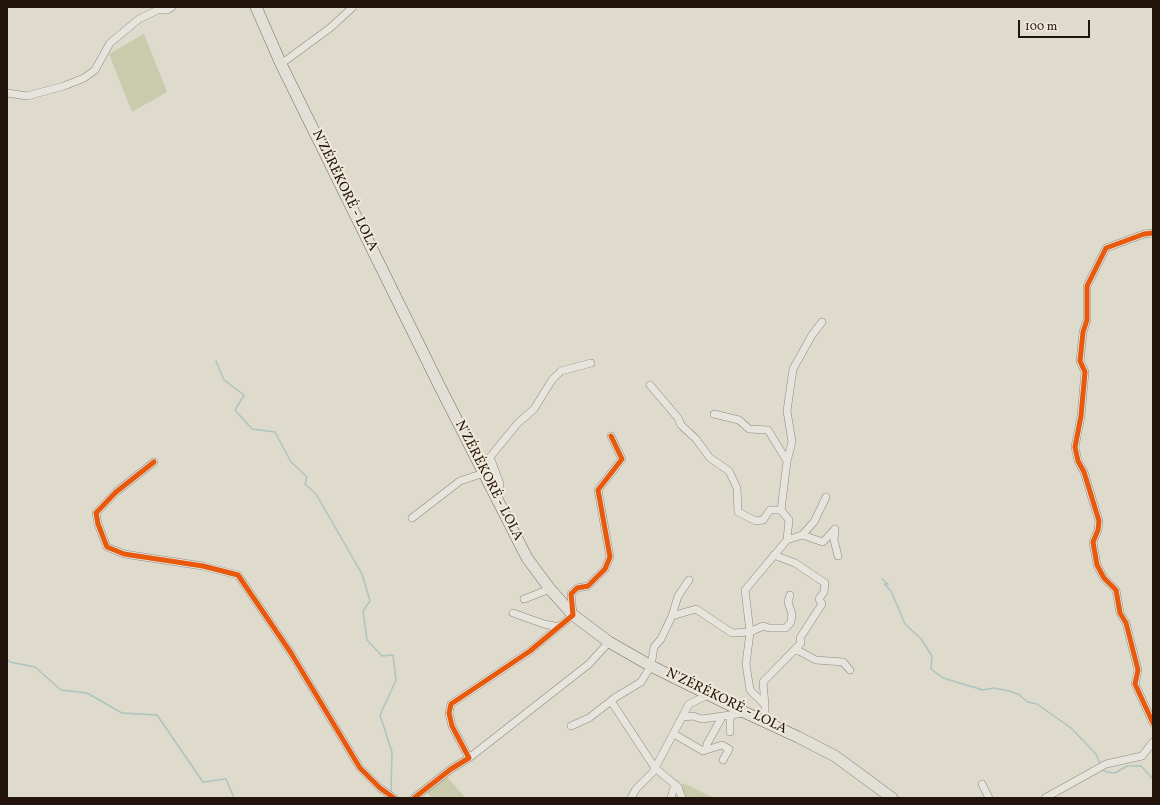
<!DOCTYPE html>
<meta charset="utf-8">
<style>
body{margin:0}
#map{position:relative;width:1160px;height:805px;overflow:hidden;background:#dedacc;font-family:Vollkorn,serif}
canvas{display:block}
.frame{position:absolute;inset:0;border:8px solid #23140b;pointer-events:none}
.scale{position:absolute;left:1018px;top:20px;width:72px;height:18px;box-sizing:border-box;border:2px solid #23140b;border-top:0;padding-left:5px;font-size:12px;line-height:14px;white-space:nowrap;color:#23140b;-webkit-text-stroke:3px #efe9d9;paint-order:stroke}
</style>
<div id="map">
<canvas width="1160" height="805"></canvas>
<div class="frame"></div>
<div class="scale">100 m</div>
</div>
<script>
const context = document.querySelector('canvas').getContext('2d');
context.lineJoin = 'round';
function paint(path, color) { context.fillStyle = color; context.fill(path, 'evenodd'); }
const shape = rows => new Path2D(rows.map(r => 'M' + r).join(''));
function trace(path, color, width, dash) { context.strokeStyle = color; context.lineWidth = width; context.lineCap = dash ? 'butt' : 'round'; context.setLineDash(dash || []); context.stroke(path); }
function drawText(font, color, halo, rows, align = 'center') {
  context.font = font + ' Vollkorn,serif'; context.lineWidth = 4; context.setLineDash([]); context.textBaseline = 'middle'; context.strokeStyle = halo; context.fillStyle = color; for (const [text, x, y, turn = 0] of rows) {
    context.save(); context.translate(x, y); context.rotate((+turn || 0) * Math.PI / 180); context.textAlign = isNaN(turn) ? turn : align; if (halo) context.strokeText(text, 0, 0); context.fillText(text, 0, 0); context.restore();
  }
}
const green = shape([
 [144,34,167,92,132,112,109,54],
 [446,776,464,796,461,798,432,798,426,791],
 [683,783,714,798,676,798]
]);
const stream = shape([
 [216,361,224,380,244,395,235,410,252,429,275,432,291,462,307,477,305,484,316,494,362,574,370,601,363,611,367,640,382,656,393,655,396,680,380,715,392,752,391,792],
 [882,579,888,584,884,584,891,591,905,624,921,639,932,656,931,669,943,678,983,690,994,688,1009,691,1018,694,1028,702,1037,704,1071,728,1096,754,1100,764],
 [7,659,10,662,35,667,61,690,87,693,122,713,157,715,203,782,226,779,234,798],
 [1102,769,1106,772,1115,773,1127,766,1141,766,1153,779]
]);
const minor = shape([
 [281,64,330,28,353,7],
 [7,93,27,96,64,86,84,78,95,70,110,43,139,19,158,10,167,10,172,7],
 [1153,233,1144,234,1106,248,1087,286,1087,320,1083,332,1080,361,1085,372,1081,416,1075,447,1078,461,1084,472,1099,521,1098,530,1093,542,1097,565,1104,578,1116,590,1120,613,1126,623,1138,670,1135,684,1153,723],
 [650,385,678,418,681,425,696,439,710,458,729,471,737,488,738,512,756,521,763,520,770,510,781,510],
 [714,414,739,420,749,429,768,430,787,461],
 [154,462,116,492,96,513,98,524,107,547,124,554,203,566,238,575,291,653,360,768,380,788,394,798],
 [497,499,500,484,490,457,518,423,534,409,552,380,561,371,591,363],
 [412,518,460,481,484,473],
 [835,529,834,540,838,556],
 [802,535,823,542,835,529],
 [787,540,802,535,814,522,826,497],
 [524,599,550,589],
 [513,613,544,624,559,627],
 [672,616,678,596,689,580],
 [794,651,799,651,816,660,843,662,850,670],
 [611,701,655,768,678,787,682,798],
 [765,705,763,682,801,643,800,638,822,604,819,599,824,592,825,583,795,563,774,555],
 [683,717,693,716,702,719,744,713],
 [722,717,707,744,706,750,722,745,729,749,723,760],
 [765,721,765,705,750,690,746,664,750,632,745,590,787,540,789,520,781,510,787,461,792,442,787,411,793,369,812,335,822,322],
 [571,726,589,718,616,697,641,682,651,666,654,647,661,639,672,616,696,609,732,633,750,632,763,626,769,628,786,628,791,622,792,614,788,602,790,595],
 [730,732,730,719,732,714],
 [674,734,703,751,706,750],
 [469,758,589,664,609,642],
 [982,784,989,798],
 [414,798,451,769,469,758,452,726,449,713,451,704,530,651,573,615,571,594,577,588,588,586,605,569,610,557,598,490,622,459,611,436],
 [631,798,636,789,653,772,689,704,710,694],
 [671,798,675,784],
 [1045,798,1106,764,1142,756,1153,742]
]);
const highway = shape([
 [256,7,281,64,439,385,527,558,550,589,573,615,609,642,651,666,746,713,798,737,835,756,892,798]
]);
const cycleway = shape([
 [1153,233,1144,234,1106,248,1087,286,1087,320,1083,332,1080,361,1085,372,1081,416,1075,447,1078,461,1084,472,1099,521,1098,530,1093,542,1097,565,1104,578,1116,590,1120,613,1126,623,1138,670,1135,684,1153,723],
 [154,462,116,492,96,513,98,524,107,547,124,554,203,566,238,575,291,653,360,768,380,788,394,798],
 [414,798,451,769,469,758,452,726,449,713,451,704,530,651,573,615,571,594,577,588,588,586,605,569,610,557,598,490,622,459,611,436]
]);
const streetNames = [
 ["N'ZÉRÉKORÉ - LOLA",344,191,64],
 ["N'ZÉRÉKORÉ - LOLA",488,481,63],
 ["N'ZÉRÉKORÉ - LOLA",726,702,26]
];
paint(green, '#cacbac');
trace(stream, '#adc4c0', 1.5);
trace(minor, '#8d8980', 8);
trace(highway, '#736e66', 12);
trace(minor, '#e6e4dd', 7);
trace(highway, '#e2dfd7', 11);
trace(cycleway, '#e8590c', 5);
drawText('14px', '#23140b', '#efe9d9', streetNames);
</script>
